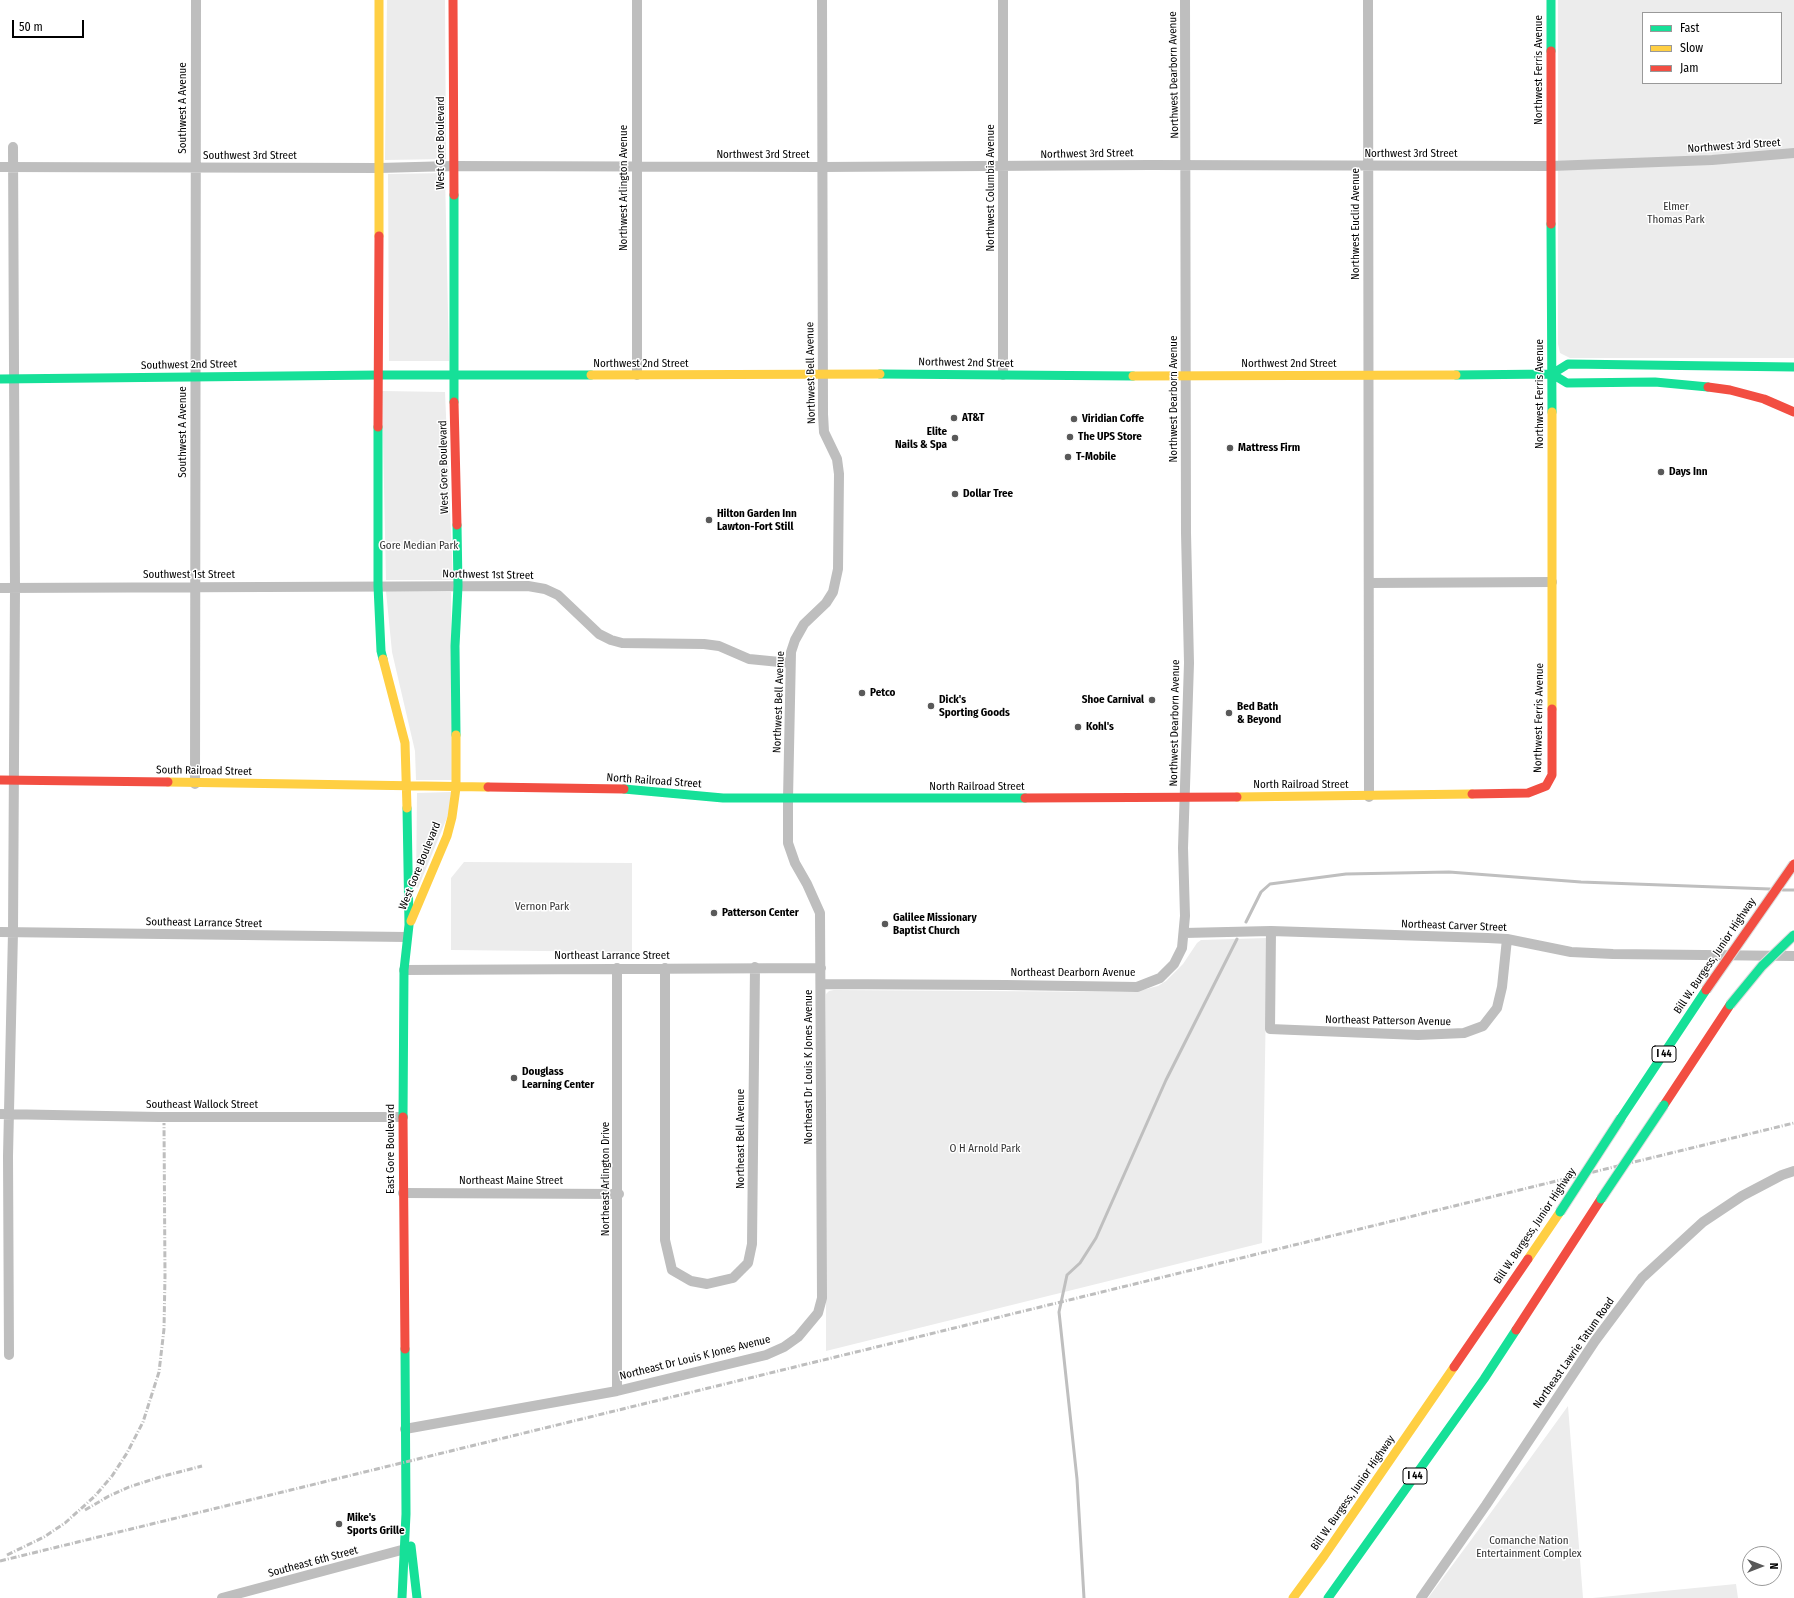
<!DOCTYPE html>
<style>
body{margin:0}
#map{position:relative;width:1794px;height:1598px;overflow:hidden;background:#fff;font-family:"Fira Sans Condensed",sans-serif}
canvas{display:block}
.legend{position:absolute;left:1642px;top:12px;width:140px;height:72px;box-sizing:border-box;background:#fff;border:1px solid #999;margin:0;padding:5px 7px;list-style:none;font-size:12px;color:#000}
.legend li{display:flex;align-items:center;gap:8px;height:20px}
.legend b{width:20px;border:1px solid #999}
.north{position:absolute;left:1742px;top:1546px;width:40px;height:40px;box-sizing:border-box;background:#fff;border:1px solid #999;border-radius:50%;rotate:90deg;font-size:11px;font-weight:700;line-height:16px;text-align:center;color:#000}
.north::after{content:'';display:block;margin:auto;width:14px;height:18px;background:#595959;clip-path:polygon(50% 0,100% 100%,50% 72%,0 100%)}
.scale{position:absolute;left:12px;top:20px;width:72px;height:18px;box-sizing:border-box;border:2px solid #000;border-top:0;padding-left:5px;font-size:12px;line-height:14px;white-space:nowrap;color:#000;-webkit-text-stroke:3px #fff;paint-order:stroke}
</style>
<div id="map">
<canvas width="1794" height="1598"></canvas>
<ul class="legend">
<li><b style="height:5px;background:#16e098"></b>Fast</li>
<li><b style="height:5px;background:#ffcf43"></b>Slow</li>
<li><b style="height:5px;background:#f24e42"></b>Jam</li>
</ul>
<div class="north">N</div>
<div class="scale">50 m</div>
</div>
<script>
const context = document.querySelector('canvas').getContext('2d');
context.lineJoin = 'round';
function paint(path, color) { context.fillStyle = color; context.fill(path, 'evenodd'); }
const shape = rows => new Path2D(rows.map(r => 'M' + r).join(''));
function trace(path, color, width, dash) { context.strokeStyle = color; context.lineWidth = width; context.lineCap = dash ? 'butt' : 'round'; context.setLineDash(dash || []); context.stroke(path); }
function drawText(font, color, halo, rows, align = 'center') {
  context.font = font + ' "Fira Sans Condensed",sans-serif'; context.lineWidth = 3; context.setLineDash([]); context.textBaseline = 'middle'; context.strokeStyle = halo; context.fillStyle = color; for (const [text, x, y, turn = 0] of rows) {
    context.save(); context.translate(x, y); context.rotate((+turn || 0) * Math.PI / 180); context.textAlign = isNaN(turn) ? turn : align; if (halo) context.strokeText(text, 0, 0); context.fillText(text, 0, 0); context.restore();
  }
}
const green = shape([
 [387,0,445,0,446,159,385,160],
 [1558,0,1794,0,1794,358,1570,358,1560,353,1558,344],
 [1643,13,1781,13,1781,83,1643,83],
 [445,173,449,361,389,361,388,174],
 [382,391,445,392,453,580,386,580],
 [386,591,451,592,453,780,416,780,415,751,392,652],
 [451,792,449,813,418,888,416,887,417,793],
 [464,862,632,863,632,952,451,950,451,878],
 [1267,938,1262,1243,826,1351,826,994,829,991,834,990,1134,992,1158,986,1166,981,1183,964,1197,943,1201,940],
 [1568,1406,1583,1598,1428,1598,1471,1540],
 [1736,1584,1738,1598,1592,1598]
]);
const stream = shape([
 [1783,890,1794,890],
 [1246,922,1261,892,1270,884,1346,874,1449,872,1581,882,1770,889],
 [1084,1598,1077,1479,1059,1312,1067,1275,1080,1263,1096,1238,1166,1080,1237,939]
]);
const street = shape([
 [1368,0,1369,797],
 [0,167,379,168,452,166,822,167,1149,165,1551,166,1712,160,1794,153],
 [637,375,637,0],
 [1003,375,1003,0],
 [1369,583,1552,582],
 [0,588,528,586,545,589,558,595,599,634,611,640,622,643,704,644,719,646,749,659,790,663],
 [195,784,196,0],
 [1271,931,1270,1029,1418,1035,1464,1033,1483,1026,1497,1008,1502,987,1507,939],
 [0,932,407,937],
 [1184,933,1271,931,1488,938,1507,939,1571,952,1613,954,1794,956],
 [665,968,665,1240,672,1270,691,1281,707,1284,733,1278,748,1263,752,1244,755,967],
 [404,970,821,968],
 [821,984,1006,985,1137,987,1160,978,1174,964,1182,948,1185,916,1183,848,1189,663,1186,533,1185,0],
 [0,1114,159,1117,403,1117],
 [403,1193,619,1194],
 [9,1355,8,1156,13,932,15,589,13,147],
 [617,1391,617,968],
 [405,1429,617,1391,766,1355,784,1347,798,1337,818,1313,822,1298,820,913,807,884,795,863,788,843,788,799,791,652,795,640,804,624,826,603,833,592,838,569,839,474,837,459,824,432,823,414,822,0],
 [222,1598,409,1548],
 [1421,1598,1486,1505,1595,1341,1642,1278,1703,1222,1742,1196,1782,1175,1794,1171]
]);
const fast = shape([
 [1551,0,1551,51],
 [454,195,454,402],
 [1551,224,1552,412],
 [880,374,1133,376],
 [379,375,591,375],
 [1456,375,1552,374],
 [0,379,379,375],
 [1708,387,1655,382,1567,383,1552,374,1568,364,1794,367],
 [378,427,378,586,381,651,383,659],
 [456,735,455,646,458,586,457,525],
 [624,789,723,798,1025,798],
 [403,1117,404,970,409,925,407,808],
 [1621,1118,1706,990],
 [411,1546,417,1598],
 [402,1598,406,1514,405,1349],
 [1328,1598,1484,1379,1516,1330]
]);
const slow = shape([
 [379,236,379,0],
 [591,375,880,374],
 [1133,376,1456,375],
 [1552,412,1552,709],
 [383,659,405,743,407,808],
 [168,782,488,787],
 [1237,797,1472,794],
 [411,921,447,836,452,817,456,788,456,735],
 [1528,1259,1560,1212],
 [1293,1598,1324,1556,1454,1367]
]);
const jam = shape([
 [453,0,454,195],
 [1551,51,1551,224],
 [1708,387,1730,390,1764,399,1794,412],
 [454,402,457,525],
 [378,427,379,236],
 [0,780,168,782],
 [488,787,624,789],
 [1472,794,1528,793,1546,786,1552,775,1552,709],
 [1025,798,1237,797],
 [1664,1105,1730,1005],
 [403,1117,405,1349],
 [1516,1330,1601,1199],
 [1454,1367,1528,1259]
]);
const rail = shape([
 [85,1510,109,1496,129,1487,160,1477,202,1466],
 [7,1555,44,1537,65,1523,95,1496,112,1476,127,1453,143,1422,159,1372,164,1329,165,1276,164,1123],
 [0,1561,1794,1123]
]);
const fastBridge = shape([
 [1730,1005,1762,966,1794,935],
 [1601,1199,1664,1105],
 [1560,1212,1621,1118]
]);
const jamBridge = shape([
 [1706,990,1794,864]
]);
const markers = [
 [954,418,4,"#595959"],
 [1074,419,4,"#595959"],
 [1070,437,4,"#595959"],
 [955,438,4,"#595959"],
 [1230,448,4,"#595959"],
 [1068,457,4,"#595959"],
 [1661,472,4,"#595959"],
 [955,494,4,"#595959"],
 [709,520,4,"#595959"],
 [862,693,4,"#595959"],
 [1152,700,4,"#595959"],
 [931,706,4,"#595959"],
 [1229,713,4,"#595959"],
 [1078,727,4,"#595959"],
 [714,913,4,"#595959"],
 [885,924,4,"#595959"],
 [514,1078,4,"#595959"],
 [339,1524,4,"#595959"]
];
const shields = [
 [1664,1054,24],
 [1415,1476,24]
];
const shieldNames = [
 ["I 44",1664,1054],
 ["I 44",1415,1476]
];
const streetNames = [
 ["Northwest Ferris Avenue",1539,70,-90],
 ["Northwest Dearborn Avenue",1174,75,-91],
 ["Southwest A Avenue",183,108,-90],
 ["West Gore Boulevard",441,143,-90],
 ["Northwest 3rd Street",1734,146,-4],
 ["Northwest 3rd Street",1087,154,-1],
 ["Northwest 3rd Street",1411,154],
 ["Northwest 3rd Street",763,155],
 ["Southwest 3rd Street",250,156],
 ["Northwest Arlington Avenue",624,188,-90],
 ["Northwest Columbia Avenue",991,188,-90],
 ["Northwest Euclid Avenue",1356,224,-90],
 ["Northwest 2nd Street",966,363,1],
 ["Northwest 2nd Street",641,364],
 ["Northwest 2nd Street",1289,364],
 ["Southwest 2nd Street",189,365,-1],
 ["Northwest Bell Avenue",811,373,-91],
 ["Northwest Ferris Avenue",1540,394,-90],
 ["Northwest Dearborn Avenue",1174,399,-90],
 ["Southwest A Avenue",183,432,-90],
 ["West Gore Boulevard",444,467,-91],
 ["Southwest 1st Street",189,575],
 ["Northwest 1st Street",488,575,1],
 ["Northwest Bell Avenue",779,702,-88],
 ["Northwest Ferris Avenue",1539,718,-89],
 ["Northwest Dearborn Avenue",1175,723,-89],
 ["South Railroad Street",204,771,1],
 ["North Railroad Street",654,781,4],
 ["North Railroad Street",1301,785],
 ["North Railroad Street",977,787],
 ["West Gore Boulevard",420,866,-68],
 ["Southeast Larrance Street",204,923,1],
 ["Northeast Carver Street",1454,926,2],
 ["Northeast Larrance Street",612,956],
 ["Bill W. Burgess, Junior Highway",1715,956,-56],
 ["Northeast Dearborn Avenue",1073,973],
 ["Northeast Patterson Avenue",1388,1021,1],
 ["Northeast Dr Louis K Jones Avenue",809,1067,-90],
 ["Southeast Wallock Street",202,1105],
 ["Northeast Bell Avenue",741,1139,-90],
 ["East Gore Boulevard",391,1149,-90],
 ["Northeast Arlington Drive",606,1179,-90],
 ["Northeast Maine Street",511,1181],
 ["Bill W. Burgess, Junior Highway",1535,1226,-56],
 ["Northeast Lawrie Tatum Road",1574,1353,-55],
 ["Northeast Dr Louis K Jones Avenue",695,1358,-14],
 ["Bill W. Burgess, Junior Highway",1353,1493,-55],
 ["Southeast 6th Street",313,1562,-15]
];
const parkNames = [
 ["Elmer",1676,207],
 ["Thomas Park",1676,220],
 ["Gore Median Park",419,546],
 ["Vernon Park",542,907],
 ["O H Arnold Park",985,1149],
 ["Comanche Nation",1529,1541],
 ["Entertainment Complex",1529,1554]
];
const poiNames = [
 ["AT&T",962,418],
 ["Viridian Coffe",1082,419],
 ["Elite",947,432,"right"],
 ["Nails & Spa",947,445,"right"],
 ["The UPS Store",1078,437],
 ["Mattress Firm",1238,448],
 ["T-Mobile",1076,457],
 ["Days Inn",1669,472],
 ["Dollar Tree",963,494],
 ["Hilton Garden Inn",717,514],
 ["Lawton-Fort Still",717,527],
 ["Petco",870,693],
 ["Dick's",939,700],
 ["Sporting Goods",939,713],
 ["Shoe Carnival",1144,700,"right"],
 ["Bed Bath",1237,707],
 ["& Beyond",1237,720],
 ["Kohl's",1086,727],
 ["Patterson Center",722,913],
 ["Galilee Missionary",893,918],
 ["Baptist Church",893,931],
 ["Douglass",522,1072],
 ["Learning Center",522,1085],
 ["Mike's",347,1518],
 ["Sports Grille",347,1531]
];
paint(green, '#ececec');
trace(stream, '#bfbfbf', 3);
trace(street, '#bebebe', 10);
trace(fast, '#16e098', 9);
trace(slow, '#ffcf43', 9);
trace(jam, '#f24e42', 9);
trace(rail, '#bebebe', 3, [6, 2, 1, 2]);
trace(fastBridge, '#dbdbdb', 11, []);
trace(jamBridge, '#dbdbdb', 11, []);
trace(fastBridge, '#16e098', 9);
trace(jamBridge, '#f24e42', 9);
for (const [x, y, r, color] of markers) { const dot = new Path2D(); dot.arc(x, y, r, 0, 2 * Math.PI); context.fillStyle = color; context.fill(dot); trace(dot, '#fff', 1.5); }
for (const [x, y, w] of shields) { const box = new Path2D(); box.roundRect(x - w / 2, y - 8, w, 16, 3); context.fillStyle = '#fff'; context.fill(box); trace(box, '#000', 1); }
drawText('bold 10px', '#000', null, shieldNames);
drawText('11px', '#000', '#fff', streetNames);
drawText('11px', '#333', '#fff', parkNames);
drawText('bold 11px', '#000', '#fff', poiNames, 'left');
</script>
